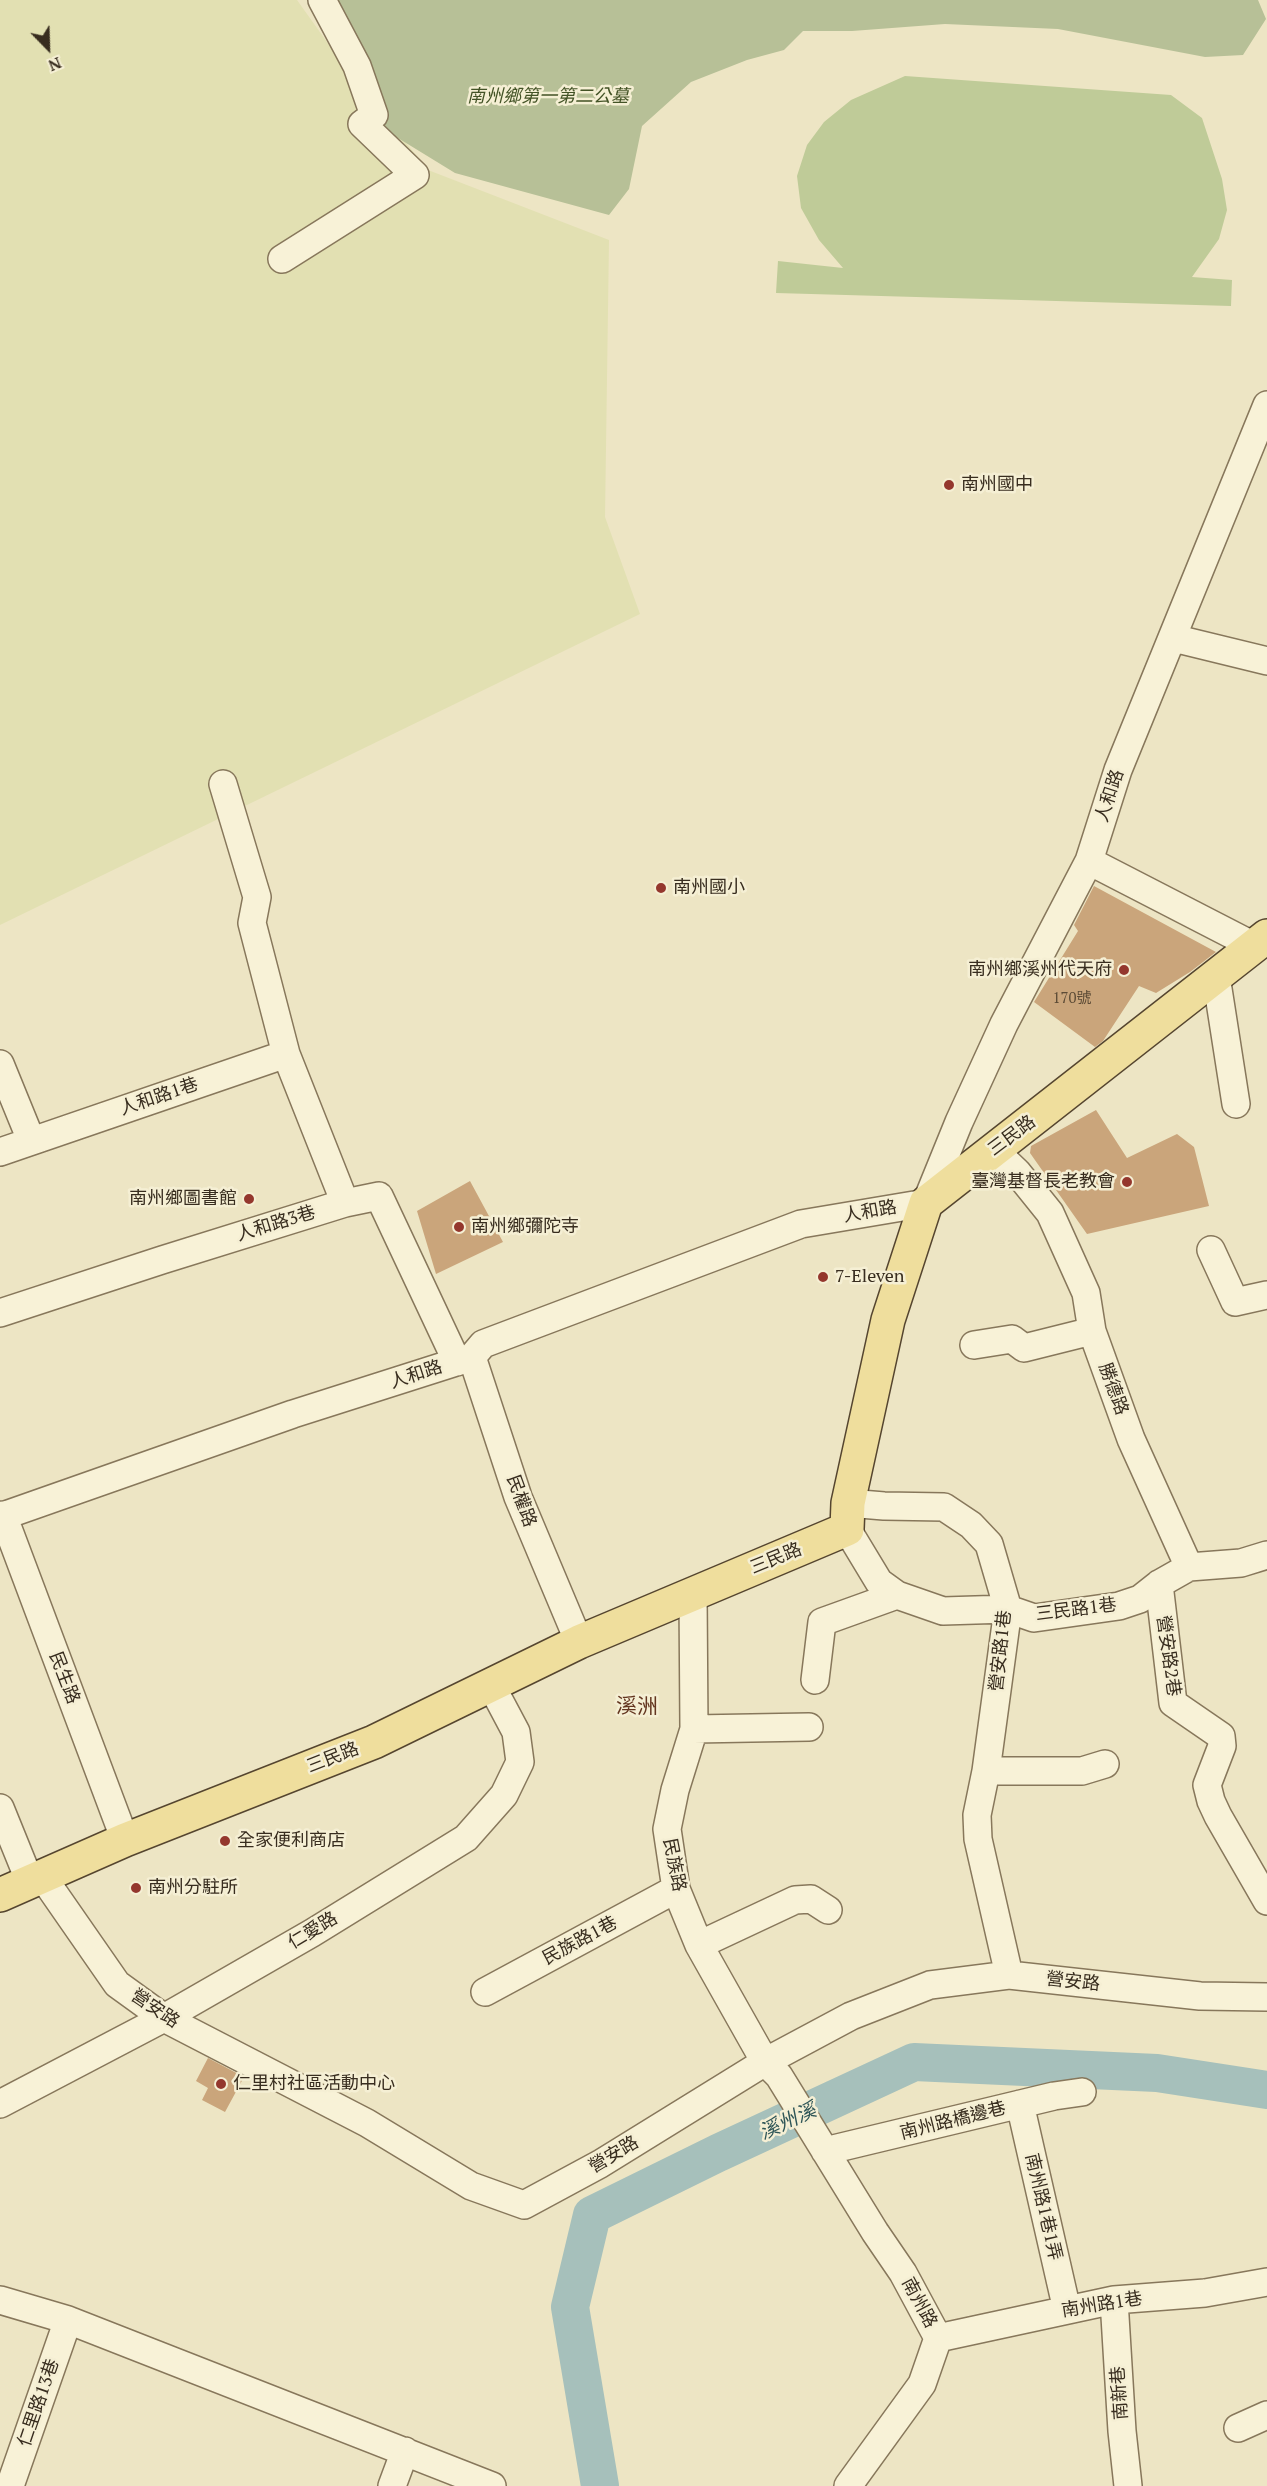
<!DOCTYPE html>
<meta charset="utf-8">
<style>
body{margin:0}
#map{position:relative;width:1267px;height:2486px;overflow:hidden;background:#ede5c4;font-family:"PT Serif",serif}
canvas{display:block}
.north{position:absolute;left:18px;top:18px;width:60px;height:60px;-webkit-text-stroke:4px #f5efd4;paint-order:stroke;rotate:157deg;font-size:16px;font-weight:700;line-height:24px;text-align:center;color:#382d1f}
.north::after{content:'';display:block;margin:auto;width:21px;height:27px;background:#382d1f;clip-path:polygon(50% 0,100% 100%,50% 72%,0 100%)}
</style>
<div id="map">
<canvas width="1267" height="2486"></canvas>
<div class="north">N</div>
</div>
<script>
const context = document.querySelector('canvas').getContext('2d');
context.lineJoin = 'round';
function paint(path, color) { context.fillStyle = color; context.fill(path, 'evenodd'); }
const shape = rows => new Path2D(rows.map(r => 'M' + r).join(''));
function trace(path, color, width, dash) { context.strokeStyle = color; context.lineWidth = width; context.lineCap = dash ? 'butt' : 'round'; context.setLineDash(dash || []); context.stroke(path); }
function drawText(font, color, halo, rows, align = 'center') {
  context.font = font + ' "PT Serif","Noto Sans TC",serif'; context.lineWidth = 5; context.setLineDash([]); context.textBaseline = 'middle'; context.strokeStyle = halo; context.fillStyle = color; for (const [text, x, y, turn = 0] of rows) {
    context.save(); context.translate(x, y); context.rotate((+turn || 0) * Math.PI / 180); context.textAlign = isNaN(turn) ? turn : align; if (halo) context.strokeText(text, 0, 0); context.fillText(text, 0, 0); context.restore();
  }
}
const farmland = shape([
 [0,0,297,0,347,70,428,170,609,240,605,517,640,614,0,925]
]);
const green = shape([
 [905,76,1171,95,1202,118,1222,179,1227,210,1219,239,1192,277,1232,280,1231,306,776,293,778,261,843,268,819,240,801,208,797,176,807,145,824,122,851,100]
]);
const cemetery = shape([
 [322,0,1258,0,1266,19,1243,55,1205,57,1058,29,945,24,852,31,803,31,784,50,747,60,691,82,642,126,629,189,609,215,455,173,380,127]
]);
const river = shape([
 [600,2486,570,2307,592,2215,718,2153,914,2062,1157,2073,1267,2090]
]);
const building = shape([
 [1094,886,1216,952,1190,972,1156,993,1139,986,1103,1041,1095,1047,1034,1002,1078,931,1074,925],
 [1096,1110,1127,1158,1177,1134,1194,1147,1209,1206,1087,1234,1030,1153,1031,1146],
 [470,1181,503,1242,436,1274,417,1211],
 [208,2058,244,2077,225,2112,202,2100,208,2088,196,2081]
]);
const minor = shape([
 [282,259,415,175,362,124,374,115,357,66,322,0],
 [1173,638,1267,661],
 [223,784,257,897,252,923,286,1054,345,1203],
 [1089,861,1254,946],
 [1216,976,1236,1104],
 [0,1064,31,1140],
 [994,1150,1017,1172,1050,1213,1086,1293,1092,1331,1131,1439,1189,1567,1241,1563,1267,1555],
 [0,1152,286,1054],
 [1211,1250,1235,1302,1267,1295],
 [0,1313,162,1260,345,1203,379,1196,457,1362],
 [974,1345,1012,1339,1024,1348,1092,1331],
 [472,1357,518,1497,579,1642],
 [848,1503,884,1506,944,1507,971,1525,989,1544,1008,1609,986,1771,977,1815,978,1839,1009,1975],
 [3,1515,125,1840],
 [0,1517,293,1414,472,1357,483,1344,801,1224,926,1203,959,1122,1004,1024,1089,861,1118,770,1267,405],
 [847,1529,879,1582,897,1595,943,1611,1008,1609,1034,1618,1119,1606,1140,1599,1159,1584,1189,1567],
 [1159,1584,1173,1703,1221,1736,1222,1746,1207,1785,1211,1801,1218,1816,1267,1901],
 [693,1594,694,1729,675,1790,667,1829,676,1889,699,1945,765,2062,779,2076,875,2232,903,2273,938,2338,922,2384,848,2486],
 [815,1680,822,1622,897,1595],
 [694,1729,809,1727],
 [986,1771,1082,1771,1105,1764],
 [0,1808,30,1882],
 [42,1876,117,1984,164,2018,367,2123,471,2186,524,2205,600,2164,765,2062,851,2016,930,1985,1009,1975,1200,1996,1267,1997],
 [699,1945,795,1900,811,1899,828,1910],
 [485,1992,676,1889],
 [0,2104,164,2018,312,1933,466,1838,504,1795,520,1762,516,1732,490,1683],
 [1020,2104,1067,2310],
 [825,2151,1054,2096,1082,2092],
 [0,2300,68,2320,492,2486],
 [1114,2300,1122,2431,1128,2486],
 [938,2338,1114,2300,1205,2293,1267,2282],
 [1238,2428,1267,2415],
 [10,2486,68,2320],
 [392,2486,405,2451]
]);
const major = shape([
 [0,1895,125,1840,374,1742,579,1642,847,1529,848,1503,888,1320,926,1203,1267,936]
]);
const markers = [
 [949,485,6,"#94372d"],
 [661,888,6,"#94372d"],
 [1124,970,6,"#94372d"],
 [1127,1182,6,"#94372d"],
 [249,1199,6,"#94372d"],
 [459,1227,6,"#94372d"],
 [823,1277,6,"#94372d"],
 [225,1841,6,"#94372d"],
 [136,1888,6,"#94372d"],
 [221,2084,6,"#94372d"]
];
const numberNames = [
 ["170號",1072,999]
];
const parkNames = [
 ["南州鄉第一第二公墓",548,97]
];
const poiNames = [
 ["南州國中",961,485],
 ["南州國小",673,888],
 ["南州鄉溪州代天府",1112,970,"right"],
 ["臺灣基督長老教會",1115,1182,"right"],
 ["南州鄉圖書館",237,1199,"right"],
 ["南州鄉彌陀寺",471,1227],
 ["7-Eleven",835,1277],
 ["全家便利商店",237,1841],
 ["南州分駐所",148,1888],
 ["仁里村社區活動中心",233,2084]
];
const streetNames = [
 ["人和路",1110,796,-72],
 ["人和路1巷",159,1097,-19],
 ["三民路",1012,1136,-37],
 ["人和路",870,1212,-10],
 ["人和路3巷",276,1224,-17],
 ["人和路",416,1375,-18],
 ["勝德路",1113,1389,70],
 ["民權路",521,1501,70],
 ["三民路",776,1559,-22],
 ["三民路1巷",1076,1610,-7],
 ["營安路1巷",1001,1651,-84],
 ["營安路2巷",1168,1656,82],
 ["民生路",64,1678,69],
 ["三民路",333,1758,-21],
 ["民族路",674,1865,79],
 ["仁愛路",313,1931,-31],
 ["民族路1巷",580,1941,-28],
 ["營安路",1073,1982,6],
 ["營安路",155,2009,34],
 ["南州路橋邊巷",953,2121,-14],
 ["營安路",614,2155,-31],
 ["南州路1巷1弄",1043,2207,77],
 ["南州路",919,2303,62],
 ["南州路1巷",1102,2305,-9],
 ["南新巷",1120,2393,-94],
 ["仁里路13巷",39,2403,-71]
];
const waterNames = [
 ["溪州溪",788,2122,-25]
];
const quarterNames = [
 ["溪洲",637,1707]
];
paint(farmland, '#e2e0b2');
paint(green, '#bfcb98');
paint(cemetery, '#b7c097');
trace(river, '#a6c0bb', 38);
paint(building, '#caa57b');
trace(minor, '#87775b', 30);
trace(major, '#55452f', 36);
trace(minor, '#f8f2d7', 27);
trace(major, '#efde9d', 33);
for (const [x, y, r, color] of markers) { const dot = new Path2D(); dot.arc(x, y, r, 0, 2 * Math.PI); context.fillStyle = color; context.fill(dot); trace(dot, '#f5efd4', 2); }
drawText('15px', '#5c4b36', null, numberNames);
drawText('italic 18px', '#435326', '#f5efd4', parkNames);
drawText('18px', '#382d1f', '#f5efd4', poiNames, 'left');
drawText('18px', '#382d1f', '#f5efd4', streetNames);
drawText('italic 20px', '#2e5557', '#f5efd4', waterNames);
drawText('21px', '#63351f', '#f5efd4', quarterNames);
</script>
